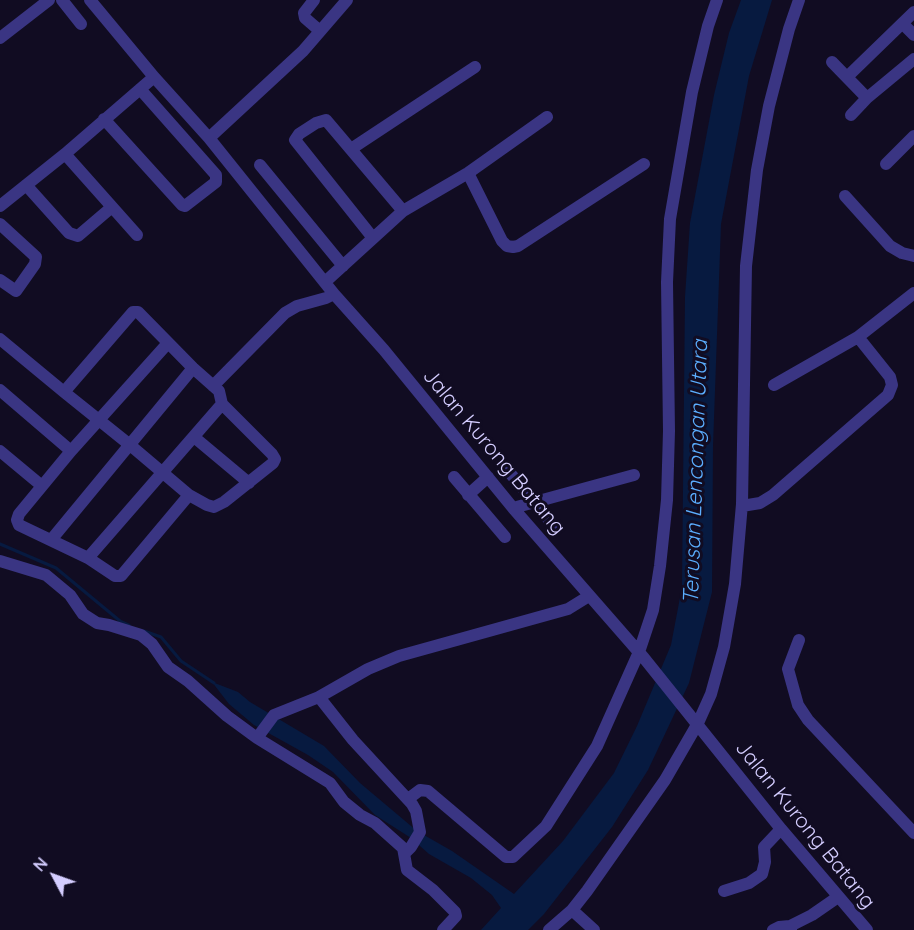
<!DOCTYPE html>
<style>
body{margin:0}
#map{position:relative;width:914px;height:930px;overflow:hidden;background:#110c22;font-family:Quicksand,sans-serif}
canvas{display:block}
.north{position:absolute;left:24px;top:846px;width:60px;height:60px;-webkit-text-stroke:4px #110c22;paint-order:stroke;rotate:311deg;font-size:16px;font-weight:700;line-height:24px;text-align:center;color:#d4cdff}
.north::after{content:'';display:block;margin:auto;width:21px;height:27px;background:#d4cdff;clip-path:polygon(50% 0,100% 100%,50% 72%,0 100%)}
</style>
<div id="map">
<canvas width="914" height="930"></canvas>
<div class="north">N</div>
</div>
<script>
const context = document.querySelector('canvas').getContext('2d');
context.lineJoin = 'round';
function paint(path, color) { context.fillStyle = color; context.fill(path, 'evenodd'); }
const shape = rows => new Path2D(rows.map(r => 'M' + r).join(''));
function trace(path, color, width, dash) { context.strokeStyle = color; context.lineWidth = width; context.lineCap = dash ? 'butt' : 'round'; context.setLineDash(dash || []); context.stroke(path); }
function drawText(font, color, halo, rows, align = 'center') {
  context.font = font + ' Quicksand,sans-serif'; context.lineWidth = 6; context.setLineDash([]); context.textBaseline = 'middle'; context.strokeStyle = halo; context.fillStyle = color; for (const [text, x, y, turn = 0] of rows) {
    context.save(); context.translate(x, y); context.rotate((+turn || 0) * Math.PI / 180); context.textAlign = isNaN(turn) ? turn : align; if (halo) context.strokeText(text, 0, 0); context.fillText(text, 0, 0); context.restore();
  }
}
const water = shape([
 [741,0,772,0,749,76,721,224,713,446,712,592,689,683,648,770,612,827,544,914,528,930,481,930,501,908,492,895,471,878,429,854,411,838,375,815,333,772,308,755,254,725,229,704,212,682,238,692,250,702,324,746,360,783,417,831,452,851,514,894,563,841,614,773,637,726,671,645,682,587,685,297,690,223,714,95,729,33]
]);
const stream = shape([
 [0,544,56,568,120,621,129,625],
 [144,631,161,637,181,661,214,683]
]);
const minor = shape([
 [62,0,81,24],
 [90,0,154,77,209,138,334,294,384,350,513,508,644,658,781,829,867,930],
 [314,0,304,13,305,18,320,31],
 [903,24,914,35],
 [0,38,49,0],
 [832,62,867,98],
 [847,77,914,12],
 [851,115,867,98,914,59],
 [104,119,182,205,185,206,216,182,216,175,140,89],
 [209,138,303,51,347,0],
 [351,149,475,67],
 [65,154,137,235],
 [886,164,914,136],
 [260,165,343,266],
 [468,173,502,241,507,246,513,247,518,246,644,164],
 [26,185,69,233,78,236,112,207],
 [845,196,890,246,902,253,914,256],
 [0,206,65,154,154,77],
 [0,224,36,257,35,264,16,291,0,280],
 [373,238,295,140,299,134,316,123,326,120,403,211],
 [325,282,403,211,468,173,547,117],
 [0,339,64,392,130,445,189,495,207,505,214,507,224,502,273,463,275,459,272,454,222,404,219,391,193,368,138,312,133,312,64,392],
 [168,343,71,451,19,514,17,520,19,525,88,558,115,576,121,576,189,495],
 [774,385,858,337],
 [213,386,285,313,297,306,326,298,334,294],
 [0,390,71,451],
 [194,437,249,483],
 [0,451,42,486],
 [505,467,554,526],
 [454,477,505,537],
 [468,495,488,477],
 [742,506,760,503,773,495,888,395,892,385,890,377,858,337,914,293],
 [513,508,634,475],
 [51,540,193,368],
 [88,558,222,404],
 [0,561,46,575,70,595,83,614,97,623,109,625,141,635,152,644,168,667,188,681,227,716,257,738,330,783,344,802,360,815,375,823,403,848,407,870,433,890,455,912,456,916,443,930],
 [799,640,788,669,798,705,808,720,914,833],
 [257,738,274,715,319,697],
 [408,799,420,790,428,791,506,857,513,857,546,826,597,746,639,652,653,610,660,566,667,500,669,431,667,282,670,219,692,92,708,26,717,0],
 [405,853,411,847,420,832,416,811,412,804,353,740,319,697,368,669,399,656,568,609,589,596],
 [724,891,749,883,762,874,765,862,764,847,781,829],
 [572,910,594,930],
 [549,930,572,910,587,891,665,780,698,723,711,694,724,647,735,584,742,504,746,266,757,170,769,106,789,29,799,0],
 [773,930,779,927,790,926],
 [791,930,790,926,812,915,838,897]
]);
const streetNames = [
 ["Jalan Kurong Batang",494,452,50],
 ["Jalan Kurong Batang",805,825,51]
];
const waterNames = [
 ["Terusan Lencongan Utara",696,472,-88]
];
paint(water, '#071a40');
trace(stream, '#071a40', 3);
trace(minor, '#3a3583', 12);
drawText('21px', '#d4cdff', '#110c22', streetNames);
drawText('italic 22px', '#5baeff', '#110c22', waterNames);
</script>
